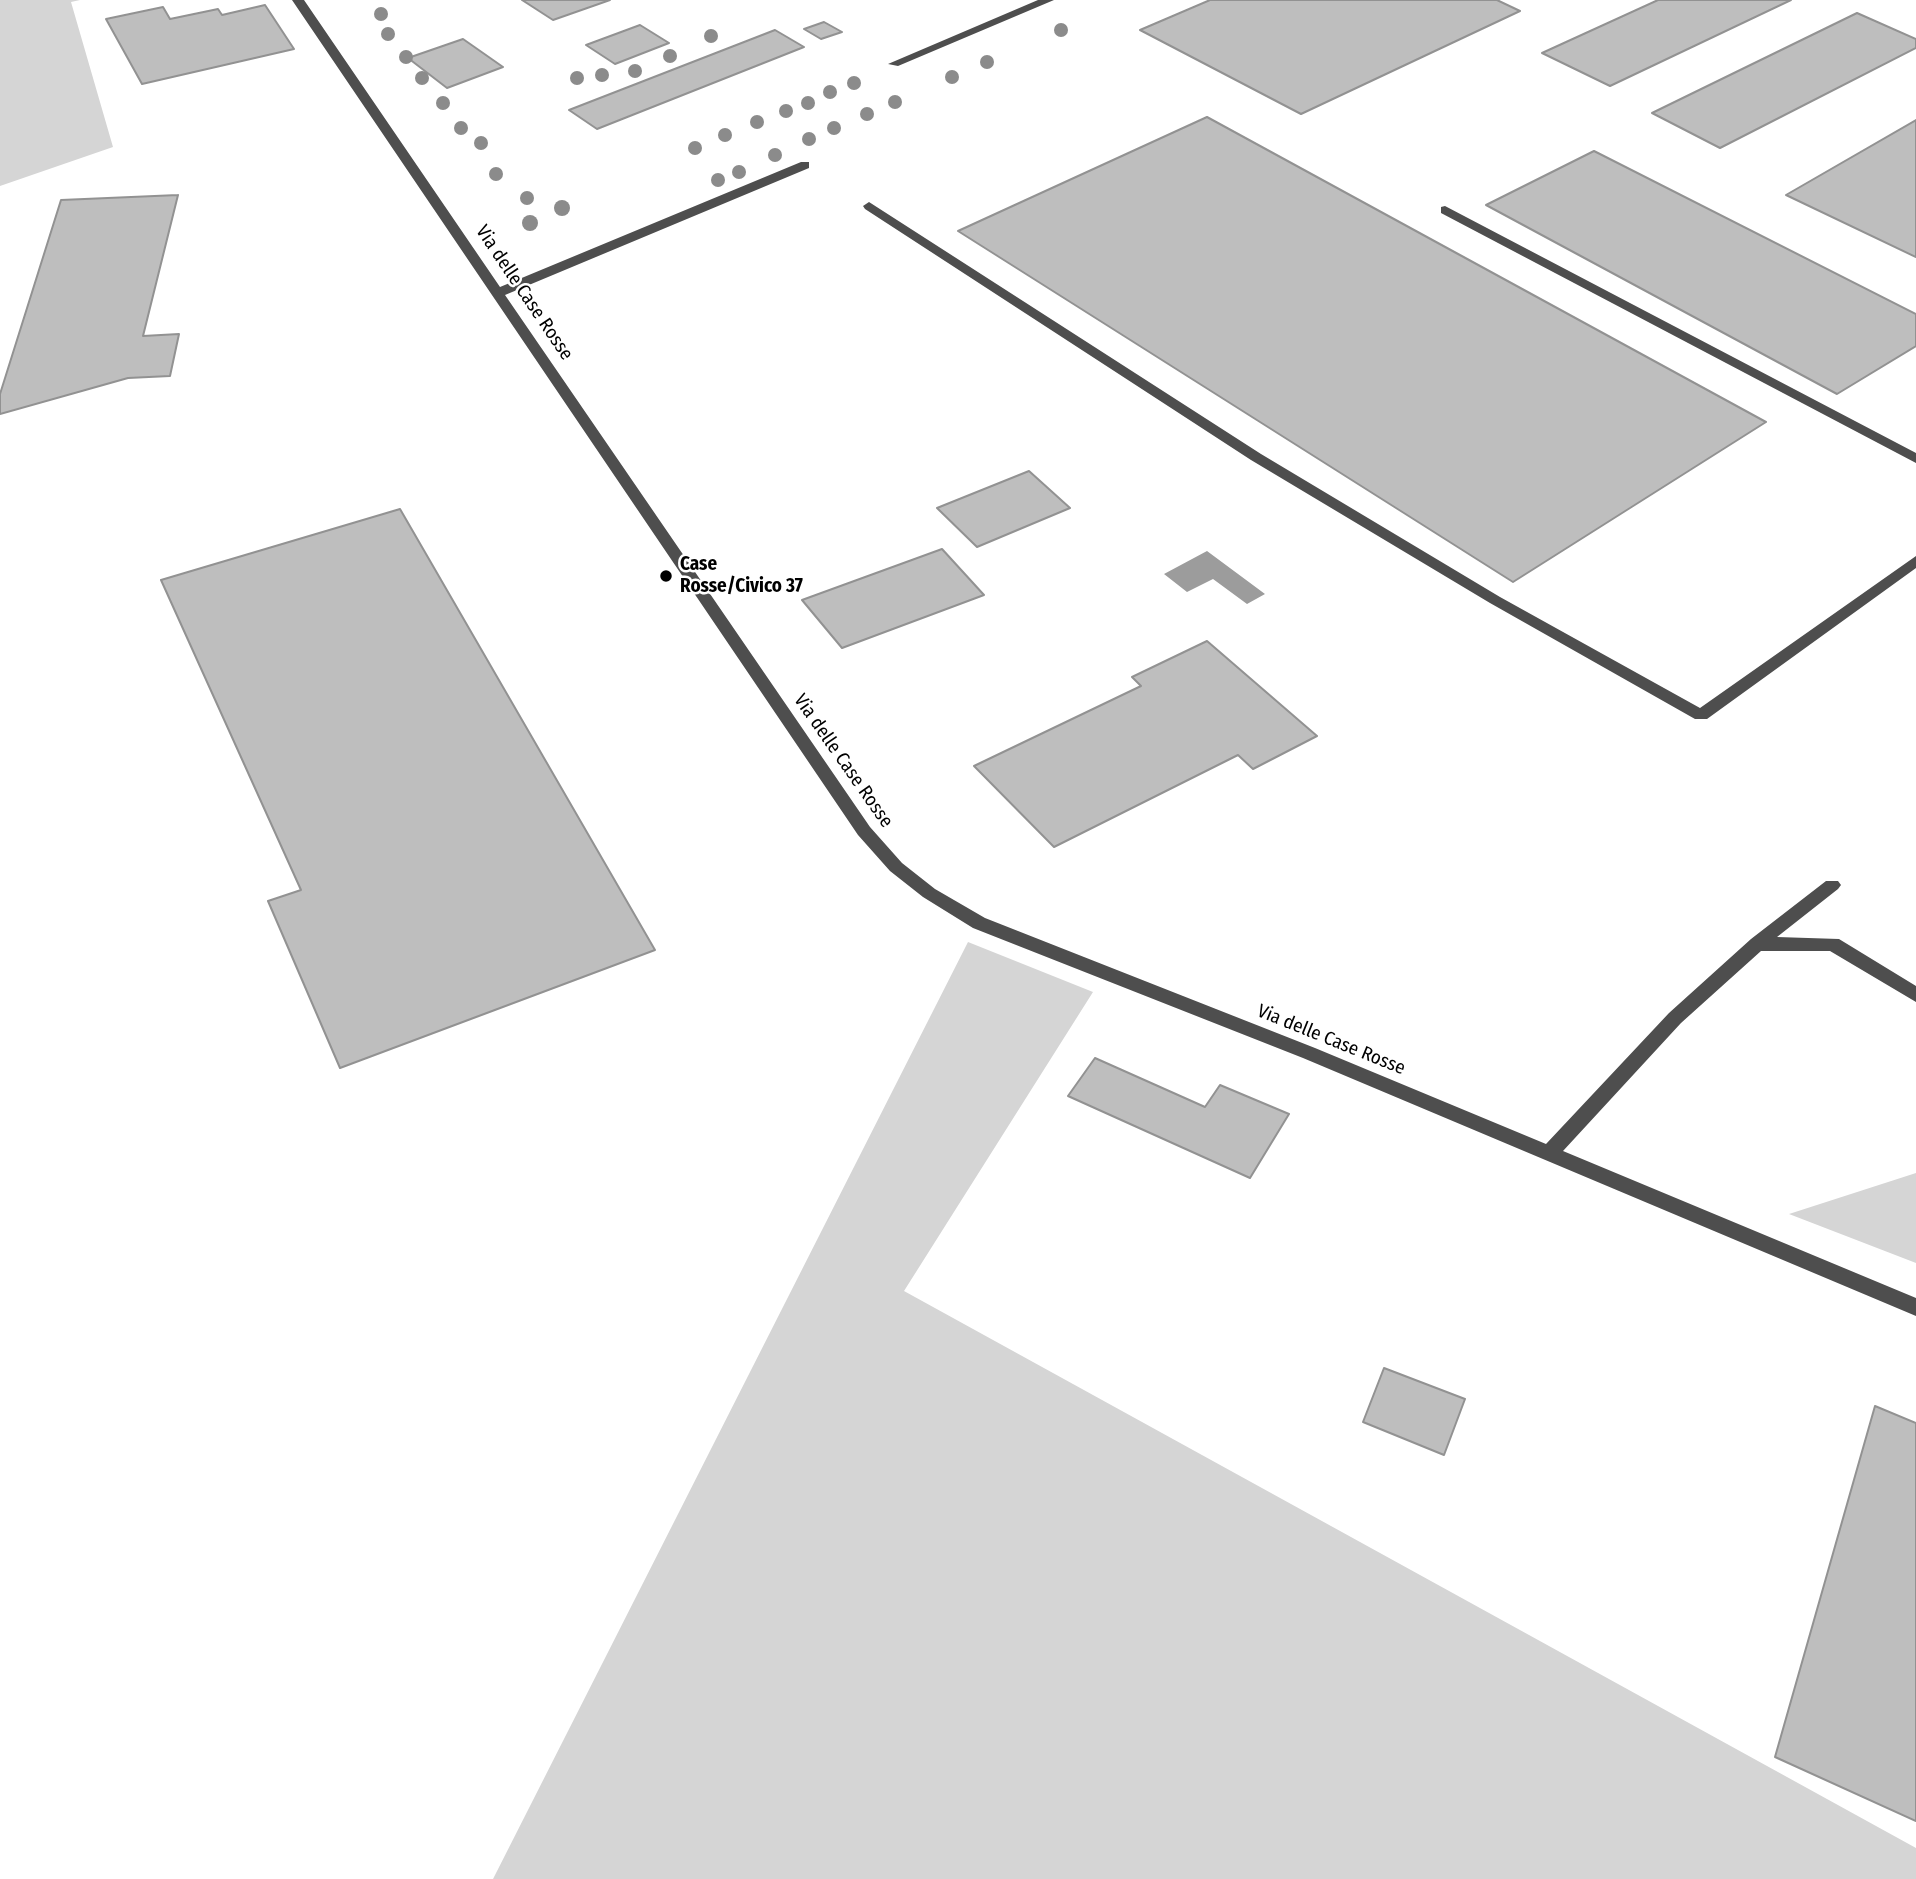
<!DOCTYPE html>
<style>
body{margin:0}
canvas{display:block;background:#fff}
</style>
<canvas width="1916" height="1879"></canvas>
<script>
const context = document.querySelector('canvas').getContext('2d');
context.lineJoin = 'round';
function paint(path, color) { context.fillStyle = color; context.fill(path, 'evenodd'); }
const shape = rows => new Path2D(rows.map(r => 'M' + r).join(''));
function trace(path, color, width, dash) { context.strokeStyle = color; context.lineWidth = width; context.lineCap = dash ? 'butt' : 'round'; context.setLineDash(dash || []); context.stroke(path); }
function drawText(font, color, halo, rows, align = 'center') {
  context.font = font + ' "Fira Sans Condensed",sans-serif'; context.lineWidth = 5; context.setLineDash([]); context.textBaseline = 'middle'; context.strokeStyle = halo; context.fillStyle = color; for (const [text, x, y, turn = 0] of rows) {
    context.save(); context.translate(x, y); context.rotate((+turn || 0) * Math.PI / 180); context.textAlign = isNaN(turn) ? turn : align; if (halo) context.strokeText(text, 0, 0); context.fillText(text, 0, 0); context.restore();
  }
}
const green = shape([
 [0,0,80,0,71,2,113,147,0,186],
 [968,942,1093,992,904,1291,1916,1848,1916,1879,493,1879],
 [1916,1173,1916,1263,1789,1214]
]);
const water = shape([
 [1207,551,1265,594,1247,604,1213,579,1187,592,1164,574]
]);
const building = shape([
 [522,0,610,0,553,20,522,0],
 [1210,0,1497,0,1520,11,1301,114,1140,30,1210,0],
 [1658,0,1791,0,1610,86,1542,53,1658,0],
 [265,5,294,49,142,84,106,19,163,7,170,19,218,9,222,15,265,5],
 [1857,13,1916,39,1916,48,1720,148,1652,113,1857,13],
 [824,22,842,32,821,39,804,29,824,22],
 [640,25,669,43,615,64,586,45,640,25],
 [775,30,804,47,597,129,569,110,775,30],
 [463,39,503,67,447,88,408,58,463,39],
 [1207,117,1766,422,1513,582,958,231,1207,117],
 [1916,120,1916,257,1786,195,1916,120],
 [1594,151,1916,314,1916,346,1837,394,1486,205,1594,151],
 [178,195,143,336,179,334,170,376,128,378,0,414,0,394,61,200,178,195],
 [1029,471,1070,508,977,547,937,508,1029,471],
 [400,509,655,950,340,1068,268,901,301,890,161,580,400,509],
 [942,549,984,595,842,648,802,600,942,549],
 [1207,641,1317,736,1253,769,1238,755,1054,847,974,766,1141,686,1132,677,1207,641],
 [1095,1058,1205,1107,1220,1085,1289,1114,1250,1178,1068,1096,1095,1058],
 [1384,1368,1465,1399,1444,1455,1363,1422,1384,1368],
 [1875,1406,1916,1423,1916,1821,1775,1757,1875,1406]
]);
const minor = shape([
 [292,0,304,0,500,287,801,162,809,162,809,168,505,295,870,827,902,863,935,889,985,918,1315,1048,1546,1144,1669,1013,1751,939,1826,881,1838,881,1841,885,1838,889,1777,937,1839,939,1916,986,1916,1002,1830,951,1761,951,1681,1023,1563,1151,1916,1298,1916,1316,1303,1058,973,928,923,897,890,871,858,835,292,0],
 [1038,0,1054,0,898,66,888,64,1038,0],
 [869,202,1261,454,1500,597,1700,708,1916,556,1916,568,1707,719,1695,719,1490,603,1251,460,865,209,863,206,869,202],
 [1445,206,1916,453,1916,463,1441,213,1441,207,1445,206]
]);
const trees = [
 [381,14,7],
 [1061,30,7],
 [388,34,7],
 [711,36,7],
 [670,56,7],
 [406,57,7],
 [987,62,7],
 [635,71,7],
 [602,75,7],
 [952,77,7],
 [422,78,7],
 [577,78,7],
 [854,83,7],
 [830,92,7],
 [895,102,7],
 [443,103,7],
 [808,103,7],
 [786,111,7],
 [867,114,7],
 [757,122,7],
 [461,128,7],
 [834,128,7],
 [725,135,7],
 [809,139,7],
 [481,143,7],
 [695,148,7],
 [775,155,7],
 [739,172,7],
 [496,174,7],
 [718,180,7],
 [527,198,7],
 [562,208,8],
 [530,223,8]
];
const markers = [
 [666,576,7,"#000"]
];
const streetNames = [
 ["Via delle Case Rosse",524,293,56],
 ["Via delle Case Rosse",843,761,55],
 ["Via delle Case Rosse",1331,1040,22]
];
const poiNames = [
 ["Case",680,565],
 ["Rosse/Civico 37",680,587]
];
paint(green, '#d5d5d5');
paint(water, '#9c9c9c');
paint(building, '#bebebe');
trace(building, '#929292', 2);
paint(minor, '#4e4e4e');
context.fillStyle = '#8b8b8b';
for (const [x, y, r] of trees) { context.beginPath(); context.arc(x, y, r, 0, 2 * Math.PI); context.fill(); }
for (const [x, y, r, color] of markers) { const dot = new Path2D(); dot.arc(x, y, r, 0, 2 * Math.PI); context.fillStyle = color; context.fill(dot); trace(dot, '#fff', 2.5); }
drawText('19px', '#000', '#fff', streetNames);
drawText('bold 19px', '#000', '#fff', poiNames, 'left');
</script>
